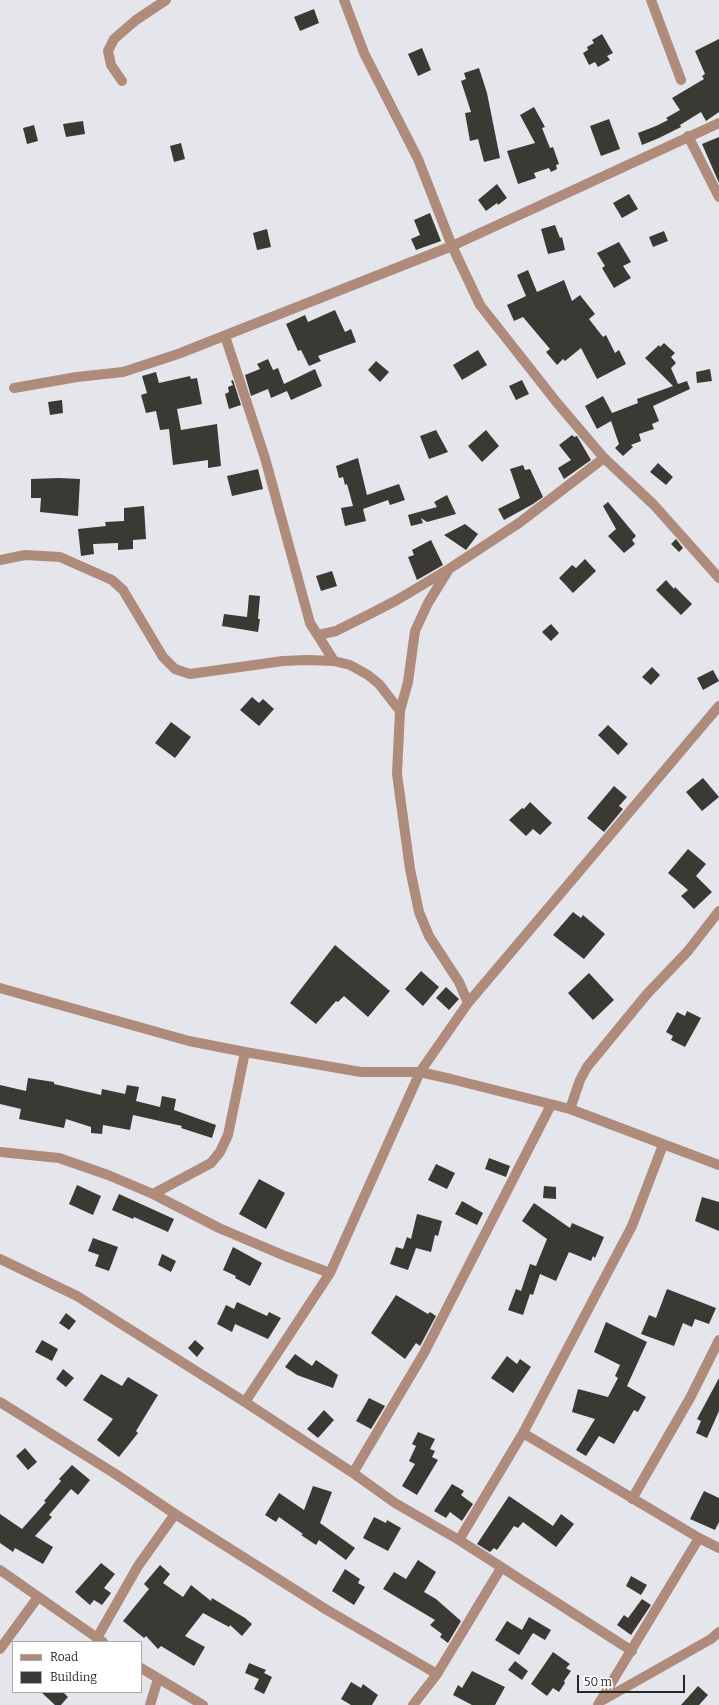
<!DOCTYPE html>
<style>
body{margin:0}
#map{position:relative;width:719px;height:1705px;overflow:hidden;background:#e4e6ec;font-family:Bitter,serif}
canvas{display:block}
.legend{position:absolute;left:12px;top:1641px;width:130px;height:52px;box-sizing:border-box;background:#fff;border:1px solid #a9a9aa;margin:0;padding:5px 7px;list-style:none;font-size:12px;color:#27272a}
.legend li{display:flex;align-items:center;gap:8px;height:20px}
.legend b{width:20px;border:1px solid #a9a9aa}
.scale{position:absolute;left:577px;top:1675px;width:108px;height:18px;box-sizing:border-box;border:2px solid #27272a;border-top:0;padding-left:5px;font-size:12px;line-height:14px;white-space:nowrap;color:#27272a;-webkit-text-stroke:3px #fff;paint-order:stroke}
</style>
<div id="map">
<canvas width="719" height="1705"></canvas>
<ul class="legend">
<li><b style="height:5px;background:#ae8b7a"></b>Road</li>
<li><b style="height:11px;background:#3b3934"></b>Building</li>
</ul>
<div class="scale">50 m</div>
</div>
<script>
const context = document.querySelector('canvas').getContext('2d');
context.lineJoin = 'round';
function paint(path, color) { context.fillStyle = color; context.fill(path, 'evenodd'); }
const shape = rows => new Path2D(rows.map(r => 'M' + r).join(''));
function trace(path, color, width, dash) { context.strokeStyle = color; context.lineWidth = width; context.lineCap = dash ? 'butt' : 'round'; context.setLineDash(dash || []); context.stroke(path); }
const building = shape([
 [314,9,319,23,300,31,294,17],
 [602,34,613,53,607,56,610,60,598,67,595,62,589,65,583,53,588,50,587,47,594,43,592,40],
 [719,39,719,112,706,121,701,112,680,125,681,127,659,138,642,145,638,133,656,126,668,120,666,118,680,110,672,98,704,79,702,76,705,74,695,51],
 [422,48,431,70,418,76,408,54],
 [479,68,487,93,500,158,484,162,478,139,470,141,465,113,471,112,461,81,466,79,464,73],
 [534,107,545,127,542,128,550,148,553,147,559,164,556,165,557,169,551,172,549,168,534,173,536,178,518,184,507,151,535,143,520,115],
 [609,119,620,149,601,156,590,126],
 [83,121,85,134,66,137,63,124],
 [34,125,38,141,27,144,23,128],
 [719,137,719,183,702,144],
 [181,143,185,159,174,162,170,146],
 [497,184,507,198,498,205,497,203,486,211,478,200],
 [629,194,638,209,622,218,613,203],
 [430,213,441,241,416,250,411,239,420,235,414,220],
 [555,225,560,238,562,237,565,250,548,254,541,229],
 [267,229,271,247,257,250,253,233],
 [664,231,668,241,653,247,649,237],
 [619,242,631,262,623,266,631,278,614,288,602,268,605,266,597,253],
 [528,270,537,292,564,280,572,301,580,295,595,314,589,319,603,337,606,335,615,353,619,350,626,364,597,379,581,348,565,361,563,359,557,365,546,352,550,349,523,317,514,321,507,305,526,296,517,275],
 [335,310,345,332,351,329,356,342,318,356,321,361,309,366,301,350,298,351,286,324,305,315,308,322],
 [664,343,675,353,671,357,676,363,671,368,678,384,687,381,690,389,653,406,659,421,652,424,654,429,639,434,641,441,631,445,633,447,623,456,615,448,619,444,611,421,597,429,585,406,603,396,612,413,638,403,637,399,673,386,645,358,659,345,660,347],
 [478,350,487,365,462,380,453,365],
 [268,359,273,370,278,368,284,384,315,369,322,386,291,400,287,391,271,398,268,389,251,396,245,375,260,369,257,364],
 [376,361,389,372,380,382,368,370],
 [710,369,712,381,697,383,696,372],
 [156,372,159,383,190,376,191,379,197,378,202,404,177,409,181,430,217,424,221,466,208,468,208,460,173,465,169,429,160,430,156,411,146,413,141,395,147,393,142,376],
 [233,380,241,405,229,409,225,394,229,392,228,387,233,385,231,381],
 [522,380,529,394,516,400,509,386],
 [62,400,63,413,50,415,48,402],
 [436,430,448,452,429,459,420,436],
 [486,430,499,446,482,462,468,446],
 [572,435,574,437,577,436,591,460,564,479,558,468,571,460,559,445],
 [358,458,367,495,399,484,405,500,390,505,388,500,363,509,366,521,345,526,341,508,353,506,347,484,345,485,343,477,339,478,336,466],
 [658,463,673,477,666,485,650,472],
 [523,465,525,470,530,469,543,497,533,504,504,520,498,509,520,498,510,469],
 [258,469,263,489,232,496,227,476],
 [59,478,80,479,78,516,40,512,41,498,31,498,31,479],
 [447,495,456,514,427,522,421,518,423,523,411,526,408,515,437,507,434,502],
 [608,502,636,536,632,540,635,544,624,553,608,536,616,529,603,506],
 [144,506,146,539,133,540,133,549,118,550,118,543,93,544,94,554,81,556,78,529,106,526,105,522,124,521,124,508],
 [465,524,478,534,466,550,444,535],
 [676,539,683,548,679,552,671,544],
 [431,540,443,565,417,580,408,557,414,555,412,550],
 [585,559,596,571,573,593,559,578,572,565,576,568],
 [332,571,337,586,321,591,316,576],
 [666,580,674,589,675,587,692,604,681,615,656,590],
 [249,595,260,596,258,619,260,619,258,632,222,626,224,614,247,617],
 [551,624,559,633,551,641,542,632],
 [652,667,660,675,651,685,642,677],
 [713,670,719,681,703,690,697,678],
 [252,697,259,703,263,699,274,709,259,726,240,710],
 [171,722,191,737,175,758,155,743],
 [608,725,628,744,618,755,598,735],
 [703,778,719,797,702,811,686,792],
 [614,786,627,797,619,806,623,809,604,832,587,818],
 [530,802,552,823,540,835,533,829,526,836,509,820,522,808,524,809],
 [688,849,706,864,696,876,712,892,694,909,681,896,688,890,668,873],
 [573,912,581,918,583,915,605,934,584,959,553,935],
 [335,945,390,991,368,1017,344,996,338,1002,336,1001,316,1024,290,1003],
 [421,971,439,987,423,1006,405,989],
 [589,973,614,1000,593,1020,568,993],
 [446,987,459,999,449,1010,436,998],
 [687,1011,701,1018,685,1047,671,1040,673,1036,666,1032,677,1012,685,1016],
 [28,1078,54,1082,54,1084,101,1095,102,1089,125,1094,127,1085,139,1087,136,1101,160,1107,162,1096,176,1099,174,1110,216,1125,212,1138,181,1128,182,1126,133,1115,130,1130,103,1125,102,1134,91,1133,91,1127,66,1119,64,1128,19,1119,21,1109,0,1104,0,1085,26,1091],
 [489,1158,510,1166,506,1177,485,1169],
 [436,1164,455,1173,447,1189,428,1180],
 [259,1179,285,1193,266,1229,239,1214],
 [77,1185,101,1196,93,1215,69,1204],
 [544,1186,556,1187,556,1199,543,1198],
 [119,1194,174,1219,168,1232,134,1217,133,1219,112,1210],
 [702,1197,719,1202,719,1231,695,1221],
 [462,1201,483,1213,477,1225,455,1214],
 [534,1203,570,1228,572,1223,604,1237,595,1258,593,1256,591,1261,569,1252,556,1281,540,1274,533,1295,530,1294,523,1315,508,1310,516,1289,521,1291,530,1264,536,1266,547,1239,522,1221],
 [417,1214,442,1221,438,1236,435,1235,431,1252,416,1248,408,1270,390,1264,396,1247,403,1249,407,1237,411,1239],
 [93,1238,118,1247,109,1271,95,1266,99,1255,88,1251],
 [233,1247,262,1263,250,1286,235,1278,236,1276,223,1270],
 [162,1254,176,1261,171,1272,158,1265],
 [667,1289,716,1308,709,1324,695,1319,692,1327,683,1323,674,1346,641,1334,649,1315,656,1318],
 [396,1295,428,1314,430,1312,436,1316,420,1346,416,1343,405,1359,371,1333],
 [237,1302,267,1316,269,1312,281,1318,268,1339,235,1324,232,1332,217,1324,226,1305,234,1309],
 [66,1313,76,1321,69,1330,59,1323],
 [606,1322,647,1342,627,1386,646,1397,638,1412,634,1410,614,1444,599,1436,586,1456,576,1450,595,1419,572,1412,578,1389,608,1397,618,1378,615,1376,620,1365,594,1352],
 [42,1340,58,1349,52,1361,35,1352],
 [195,1340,204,1348,197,1357,188,1348],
 [295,1354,312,1366,316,1360,338,1375,333,1388,297,1375,285,1367],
 [507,1356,517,1364,520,1359,531,1367,513,1393,491,1378],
 [63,1369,74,1378,66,1387,56,1379],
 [101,1374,122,1386,128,1377,158,1395,136,1431,138,1433,119,1457,97,1440,113,1419,83,1400],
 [719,1378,719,1411,707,1438,696,1433,701,1421,697,1419],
 [369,1398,385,1406,371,1429,356,1421],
 [324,1410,334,1420,318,1438,307,1429],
 [418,1432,435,1439,430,1449,435,1451,432,1457,438,1460,417,1495,402,1486,415,1464,409,1461,416,1446,412,1444],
 [25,1448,37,1462,28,1470,16,1456],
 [72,1465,90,1480,78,1495,71,1489,49,1515,52,1517,35,1536,53,1547,43,1564,15,1548,13,1552,0,1543,0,1514,22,1529,46,1502,44,1501,61,1481,59,1479],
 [452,1484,464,1491,461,1495,473,1504,462,1521,450,1512,446,1518,434,1511],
 [313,1486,332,1492,320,1523,355,1548,346,1560,319,1540,316,1545,301,1535,303,1534,279,1517,276,1522,265,1515,279,1493,304,1510],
 [704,1491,719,1498,719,1522,715,1530,690,1519],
 [509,1496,553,1526,561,1514,574,1524,556,1547,523,1522,518,1528,514,1526,497,1550,494,1548,490,1552,477,1544],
 [374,1517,386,1523,387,1520,401,1528,388,1551,363,1538],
 [418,1560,436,1572,424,1592,436,1599,461,1621,448,1643,440,1637,442,1634,430,1625,435,1620,383,1589,394,1572,406,1579],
 [101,1563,115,1574,104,1588,111,1593,102,1605,94,1600,90,1605,75,1592],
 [160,1565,170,1574,163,1583,183,1597,191,1585,211,1601,212,1598,245,1618,252,1624,242,1636,230,1625,229,1627,203,1613,185,1636,205,1647,194,1666,161,1646,158,1649,146,1636,144,1638,123,1621,149,1589,144,1584],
 [345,1569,360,1579,358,1583,365,1587,354,1605,332,1591],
 [631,1576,647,1585,641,1595,626,1586],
 [642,1599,651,1605,631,1635,617,1625,624,1615,628,1618],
 [529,1617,551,1630,545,1640,533,1633,519,1655,495,1640,507,1621,522,1630],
 [553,1652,570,1664,566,1668,571,1671,564,1681,565,1683,559,1692,553,1688,547,1696,531,1684],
 [515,1661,528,1671,522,1680,508,1670],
 [249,1663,266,1670,264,1673,272,1677,264,1694,254,1689,259,1679,245,1673],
 [472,1671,505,1687,495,1705,472,1705,453,1695,458,1685,462,1688],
 [351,1682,361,1688,363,1684,378,1695,372,1705,351,1705,341,1699],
 [698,1686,708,1695,699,1705,681,1705],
 [41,1692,63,1692,68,1697,61,1705,55,1705]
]);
const minor = shape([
 [344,0,364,53,418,159,452,246,480,305,558,404,604,458,654,505,719,578],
 [651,0,681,80],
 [122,81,111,65,108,51,114,39,136,20,166,0],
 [688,136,719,197],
 [225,336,265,458,310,623,334,661],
 [14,388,77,377,123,372,178,354,452,246,719,123],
 [0,560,25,555,60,557,112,580,123,590,163,657,175,669,190,674,283,661,307,660,334,661,350,665,368,675,379,684,400,711],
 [449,569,428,603,415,631,408,682,400,711,397,774,410,869,419,912,429,936,459,982,468,1003],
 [318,635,336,631,366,616,397,600,449,569,519,523,604,458],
 [0,988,189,1041,245,1052,361,1072,420,1072,451,1079,570,1109,719,1165],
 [570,1109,580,1080,587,1067,647,994,688,951,719,911],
 [0,1152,59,1158,108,1175,153,1194,219,1228,285,1256,330,1273],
 [153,1194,211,1163,220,1152,228,1135,245,1052],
 [0,1259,77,1296,245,1402,353,1473,395,1503,459,1540,632,1651],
 [0,1402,117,1475,175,1514,327,1610,437,1674],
 [245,1402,330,1273,420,1072,468,1003,719,706],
 [523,1433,699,1538,719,1548],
 [353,1473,424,1353,551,1105],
 [632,1499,690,1398,719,1340],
 [459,1540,523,1433,632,1226,663,1145],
 [0,1570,103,1642],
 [97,1638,138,1566,175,1514],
 [0,1649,38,1597],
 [141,1668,203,1705],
 [603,1700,711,1639,719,1632],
 [150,1705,158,1679],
 [413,1705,437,1674,501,1568],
 [598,1705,699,1538]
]);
paint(building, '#3b3934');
trace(minor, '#ae8b7a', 10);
</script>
